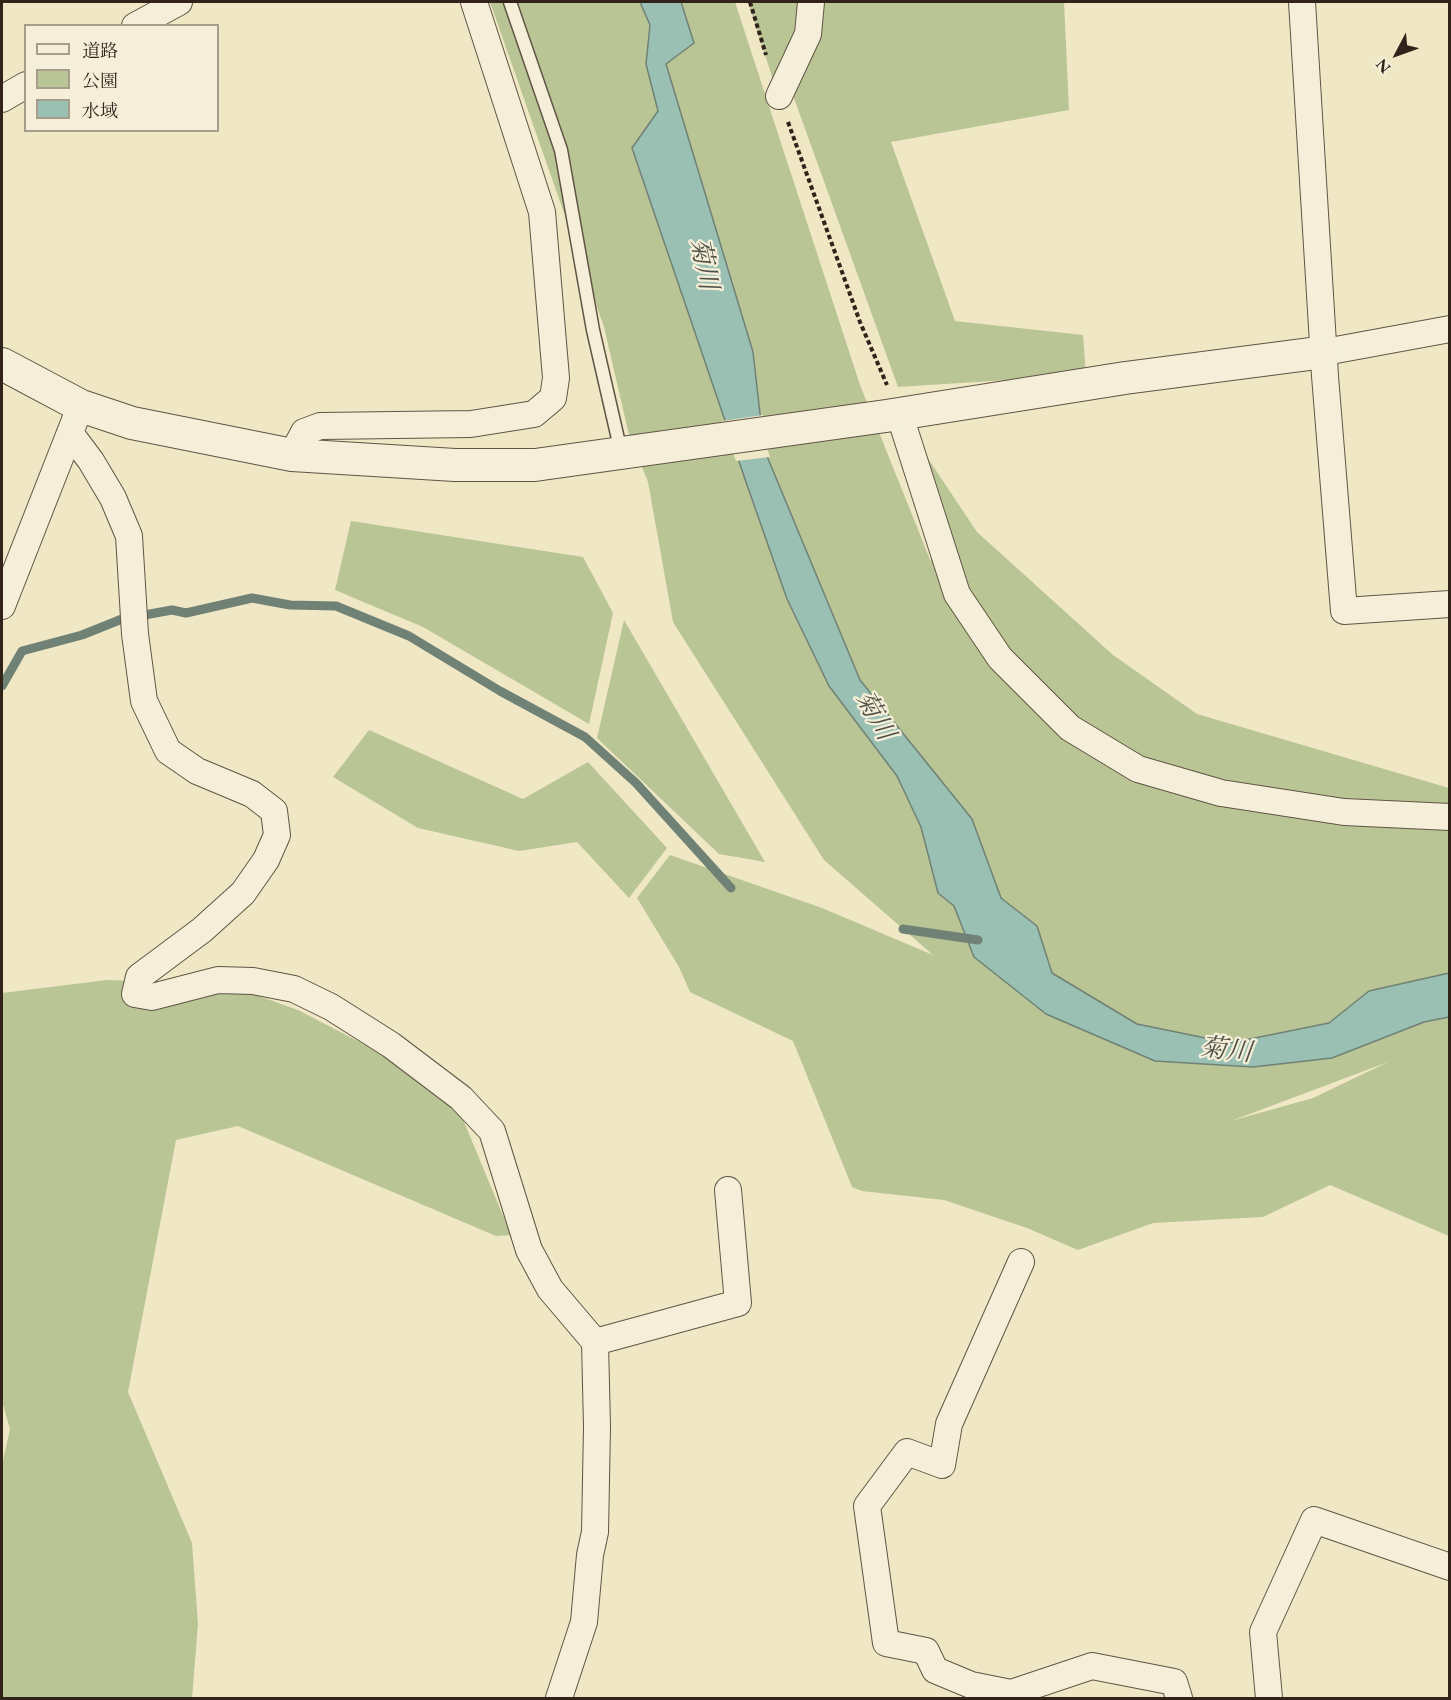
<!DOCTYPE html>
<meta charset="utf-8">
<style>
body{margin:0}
#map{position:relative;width:1451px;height:1700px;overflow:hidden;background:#f0e7c5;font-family:"EB Garamond","Noto Serif JP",serif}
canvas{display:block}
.frame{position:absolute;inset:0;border:3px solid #31231a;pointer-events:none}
.legend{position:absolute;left:24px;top:24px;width:195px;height:108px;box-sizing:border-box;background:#f5efd9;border:2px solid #a79d8d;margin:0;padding:8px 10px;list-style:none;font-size:18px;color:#31231a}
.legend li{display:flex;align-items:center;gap:12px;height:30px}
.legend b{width:30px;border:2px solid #a79d8d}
.north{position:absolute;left:1367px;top:24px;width:60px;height:60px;-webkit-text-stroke:4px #f5efd9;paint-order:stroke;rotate:229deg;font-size:16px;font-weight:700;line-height:24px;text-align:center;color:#31231a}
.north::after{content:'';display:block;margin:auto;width:21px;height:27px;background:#31231a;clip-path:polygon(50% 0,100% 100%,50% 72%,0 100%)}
</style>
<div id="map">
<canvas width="1451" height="1700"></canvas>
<div class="frame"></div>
<ul class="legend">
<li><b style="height:8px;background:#f5efd9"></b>道路</li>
<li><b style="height:16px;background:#b9c595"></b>公園</li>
<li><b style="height:16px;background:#9ac0b4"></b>水域</li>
</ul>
<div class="north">N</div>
</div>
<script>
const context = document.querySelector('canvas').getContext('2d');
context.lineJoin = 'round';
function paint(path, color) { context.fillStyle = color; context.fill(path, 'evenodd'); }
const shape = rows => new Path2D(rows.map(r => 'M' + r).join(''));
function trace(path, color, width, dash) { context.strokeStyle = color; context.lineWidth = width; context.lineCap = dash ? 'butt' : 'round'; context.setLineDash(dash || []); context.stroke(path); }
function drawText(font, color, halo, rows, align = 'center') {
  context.font = font + ' "EB Garamond","Noto Serif JP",serif'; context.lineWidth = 4.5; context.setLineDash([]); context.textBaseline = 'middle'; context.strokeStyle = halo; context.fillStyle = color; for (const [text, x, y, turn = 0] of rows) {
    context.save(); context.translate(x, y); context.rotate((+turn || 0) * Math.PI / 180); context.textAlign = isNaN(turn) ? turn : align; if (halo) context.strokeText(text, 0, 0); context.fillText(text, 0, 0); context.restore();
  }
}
const green = shape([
 [490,2,735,2,860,385,931,562,923,451,977,532,1113,655,1197,714,1449,788,1449,1236,1330,1185,1263,1217,1153,1223,1078,1250,1027,1228,944,1200,862,1191,852,1187,793,1041,690,992,679,967,637,898,670,855,822,908,933,955,824,860,673,622,648,482,629,435,604,327],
 [1388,1062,1313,1098,1231,1121],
 [748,2,805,2,801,50,776,89],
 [819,2,1064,2,1069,110,891,142,955,321,1083,335,1086,375,898,387,790,87],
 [351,521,583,557,613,613,589,724,423,627,335,590],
 [624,620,765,862,719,854,597,738],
 [369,730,523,799,588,762,667,848,629,898,577,842,519,851,418,828,333,777],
 [107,980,225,984,298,1010,377,1051,457,1105,511,1235,496,1236,238,1126,176,1140,128,1392,192,1543,198,1624,192,1698,2,1698,2,1465,10,1429,2,1401,2,993]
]);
const water = shape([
 [640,2,681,2,694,43,666,64,753,352,764,449,860,680,972,819,1001,898,1037,926,1052,973,1137,1024,1230,1043,1329,1023,1369,991,1449,973,1449,1017,1424,1022,1332,1058,1253,1067,1155,1061,1046,1014,974,957,954,906,938,893,921,827,897,776,829,686,787,599,746,482,632,148,658,111,646,64,650,25,640,2]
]);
const pier = shape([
 [763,415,767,448,770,457,736,461,722,421]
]);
const stream = shape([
 [2,686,22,651,82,635,122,619,172,610,186,613,252,598,290,605,336,606,409,636,500,691,585,737,636,783,731,888],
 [903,929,978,940]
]);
const path = shape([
 [750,2,766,55],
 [788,122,860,322,887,385]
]);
const service = shape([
 [510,2,561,150,593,330,621,452]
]);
const minor = shape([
 [1302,2,1325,376,1344,611,1450,604],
 [135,26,179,2],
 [779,96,808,34,811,2],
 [2,99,26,85],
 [1325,352,1450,329],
 [899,413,957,594,1000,658,1070,728,1138,769,1221,793,1344,812,1450,817],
 [70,433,91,461,113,498,129,536,135,634,144,701,168,751,197,771,252,794,274,811,277,835,266,860,243,893,202,930,139,977,135,994,152,997,218,980,253,981,294,989,331,1007,391,1045,461,1098,492,1131,529,1250,550,1289,595,1342,597,1427,595,1532,590,1555,584,1622,559,1698],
 [292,455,304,432,320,426,471,424,534,414,553,398,556,378,542,212,474,2],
 [2,606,75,420],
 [1021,1262,949,1424,942,1465,907,1452,867,1506,886,1643,926,1651,935,1670,971,1685,1011,1693,1092,1666,1174,1682,1179,1698],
 [595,1342,738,1303,728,1190],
 [1269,1698,1263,1632,1314,1520,1450,1567]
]);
const tertiary = shape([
 [2,364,81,406,132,423,292,455,455,465,535,465,886,416,1125,378,1325,352]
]);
const waterNames = [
 ["菊川",703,264,78],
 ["菊川",874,716,60],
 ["菊川",1226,1051,6]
];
paint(green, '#b9c595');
paint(water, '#9ac0b4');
trace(water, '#708176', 1.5);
paint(pier, '#f0e7c5');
trace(stream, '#708176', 9);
trace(service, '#615445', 15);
trace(minor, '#615445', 28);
trace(tertiary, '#615445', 34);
trace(path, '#31231a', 4, [4.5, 3]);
trace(service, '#f5efd9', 12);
trace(minor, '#f5efd9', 26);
trace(tertiary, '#f5efd9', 32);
drawText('italic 26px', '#505248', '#f5efd9', waterNames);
</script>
